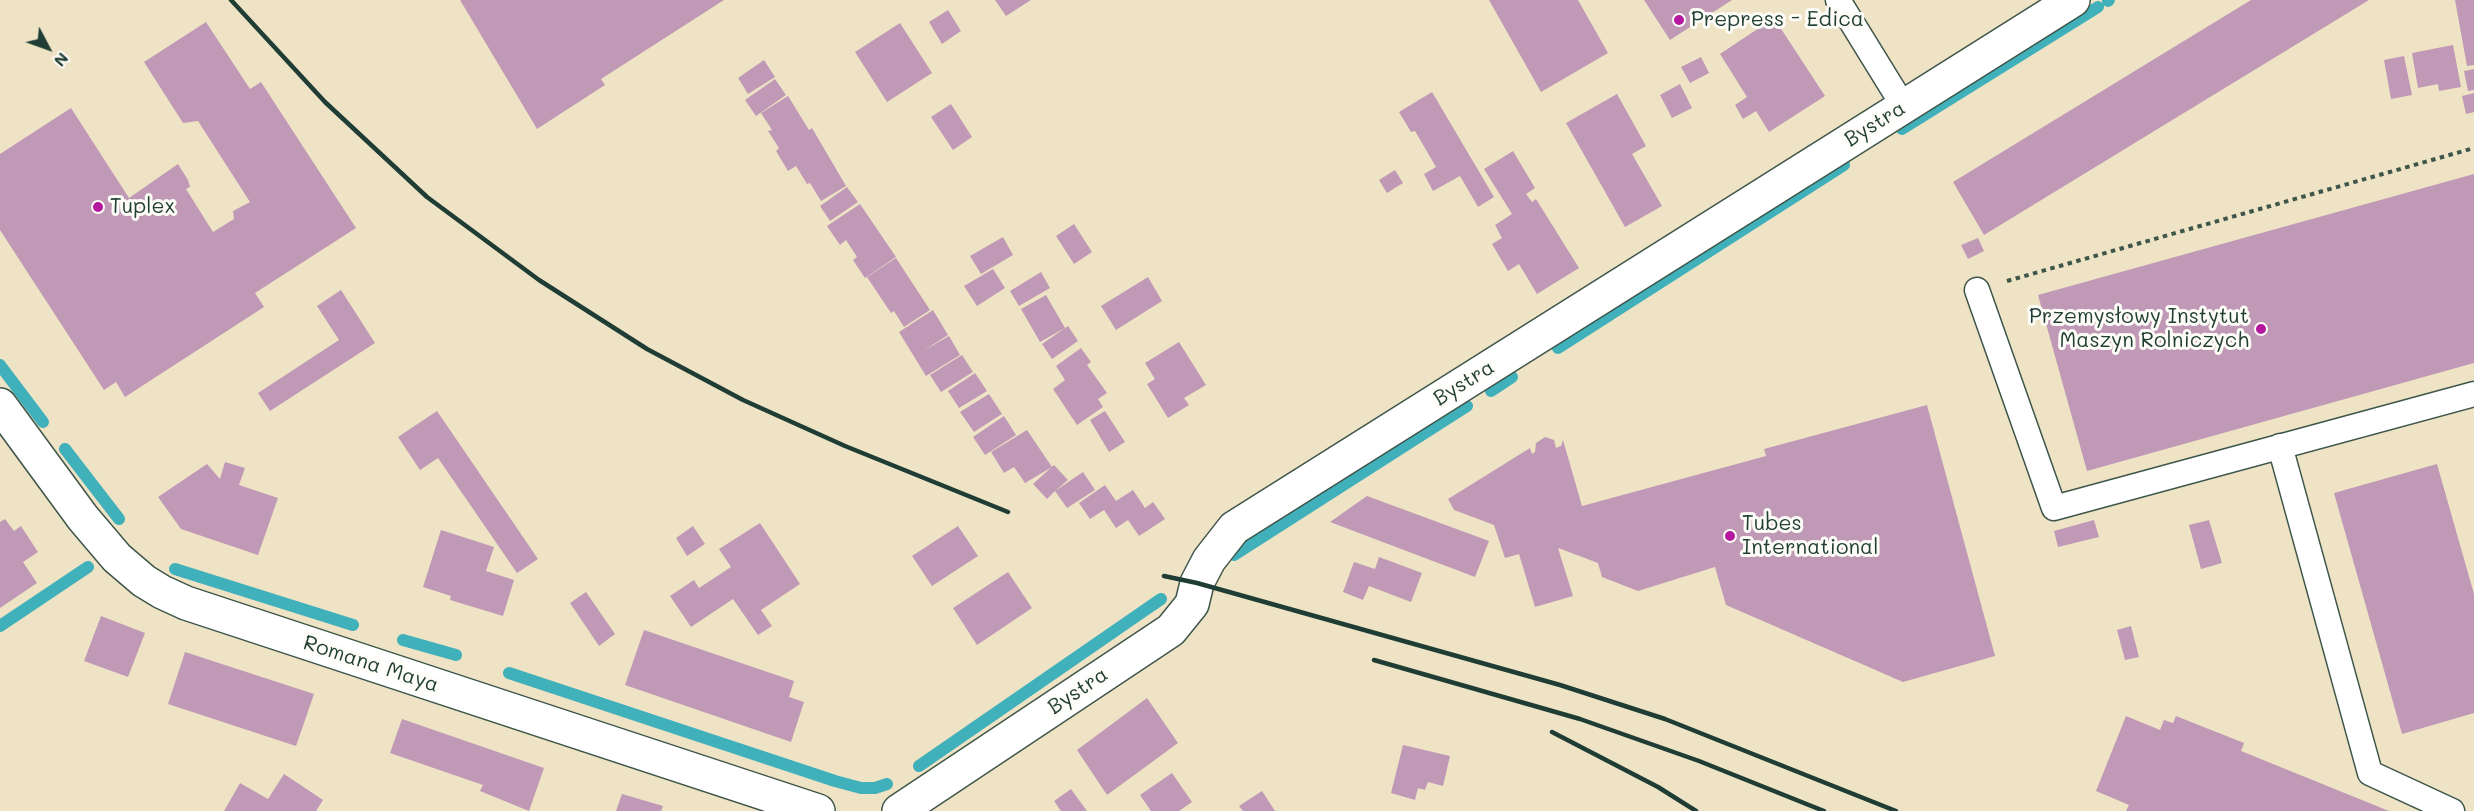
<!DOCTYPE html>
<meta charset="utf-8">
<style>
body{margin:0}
#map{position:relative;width:2474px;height:811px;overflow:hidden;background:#efe3c5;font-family:Mali,sans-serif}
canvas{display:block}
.north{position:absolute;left:18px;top:18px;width:60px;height:60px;-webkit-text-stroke:4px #fdfcf7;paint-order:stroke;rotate:131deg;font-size:16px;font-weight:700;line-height:24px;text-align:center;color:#1f3d34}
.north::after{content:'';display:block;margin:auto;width:21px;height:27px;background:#1f3d34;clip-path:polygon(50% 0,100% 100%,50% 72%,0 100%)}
</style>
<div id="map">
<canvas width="2474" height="811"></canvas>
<div class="north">N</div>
</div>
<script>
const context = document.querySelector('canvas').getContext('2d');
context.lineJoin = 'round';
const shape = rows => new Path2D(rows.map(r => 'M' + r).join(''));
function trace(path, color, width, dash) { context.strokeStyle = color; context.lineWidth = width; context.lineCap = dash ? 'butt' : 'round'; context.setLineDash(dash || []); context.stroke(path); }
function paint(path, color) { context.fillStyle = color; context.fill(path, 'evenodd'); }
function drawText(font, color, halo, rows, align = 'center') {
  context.font = font + ' Mali,sans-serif'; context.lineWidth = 6; context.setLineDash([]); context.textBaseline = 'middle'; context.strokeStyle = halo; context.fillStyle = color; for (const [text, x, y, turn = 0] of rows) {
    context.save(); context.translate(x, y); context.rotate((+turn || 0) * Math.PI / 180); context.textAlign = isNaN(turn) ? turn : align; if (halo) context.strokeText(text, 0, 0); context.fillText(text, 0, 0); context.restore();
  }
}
const stream = shape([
 [2108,1,2109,0],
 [1902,129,2098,7],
 [1558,348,1844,165],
 [0,365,43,422],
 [1491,391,1512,377],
 [65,449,119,519],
 [1234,555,1467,406],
 [175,569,353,625],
 [0,626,88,567],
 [403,640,456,655],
 [509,673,835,781,861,788,875,788,887,784],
 [919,766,1161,599]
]);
const building = shape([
 [460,0,724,0,601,79,605,85,537,129],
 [995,0,1031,0,1006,16],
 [1489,0,1578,0,1608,53,1541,92],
 [1644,0,1732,0,1670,40],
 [2251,0,2369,0,1984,235,1953,182],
 [2455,0,2474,0,2474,65,2467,66],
 [948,10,961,31,942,44,929,22],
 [1774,18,1825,96,1769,132,1756,111,1743,119,1735,105,1747,97,1720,54],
 [206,22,250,89,261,82,356,228,255,293,264,307,125,397,116,382,104,390,0,230,0,154,71,108,129,198,178,164,188,180,190,187,186,189,213,232,234,219,233,211,250,202,198,121,183,123,144,62],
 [900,23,932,73,887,102,855,52],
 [2453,45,2461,87,2439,91,2438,84,2418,88,2412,53],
 [2404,56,2412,95,2391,99,2384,60],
 [1701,57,1709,73,1690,83,1681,67],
 [764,60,775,77,748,94,738,78],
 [2474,69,2474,90,2468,91,2464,71],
 [775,79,786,95,756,116,745,100],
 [1680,84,1692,108,1672,118,1660,95],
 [1432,92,1494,197,1478,207,1460,176,1433,191,1424,174,1436,167,1415,131,1411,132,1399,112],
 [2474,93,2474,112,2466,114,2462,96],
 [1617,94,1646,146,1632,154,1662,206,1625,227,1566,123],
 [788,96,809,130,812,128,846,186,821,201,810,183,807,184,796,166,788,171,776,151,779,148,768,131,772,130,761,113],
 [951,104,972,137,953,150,931,117],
 [1513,151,1535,188,1526,194,1532,202,1536,199,1579,268,1537,294,1519,264,1508,271,1492,244,1502,238,1495,225,1512,214,1484,169],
 [1395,170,1403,183,1387,193,1379,180],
 [2474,174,2474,363,2087,471,2038,295],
 [847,187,858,202,830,221,820,206],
 [860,204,896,257,865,278,853,260,857,257,846,240,840,245,827,226],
 [1074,224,1092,252,1074,264,1056,236],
 [1003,237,1013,255,981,274,970,256],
 [1978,238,1984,251,1968,259,1961,245],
 [896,258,930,310,904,327,894,311,891,313,867,277],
 [993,269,1005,288,977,306,964,286],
 [1041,272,1050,288,1019,306,1010,291],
 [1148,277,1162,301,1116,330,1101,306],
 [341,290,375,343,270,411,258,393,339,340,317,306],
 [1046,295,1065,328,1040,342,1021,309],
 [933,310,948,335,923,351,949,336,960,355,926,376,899,332],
 [1068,326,1078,341,1052,359,1042,344],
 [1179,342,1206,385,1184,398,1189,405,1168,418,1147,384,1155,379,1145,363],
 [1081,348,1091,362,1087,365,1107,393,1098,399,1103,407,1077,425,1053,389,1065,380,1056,366],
 [962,355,973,372,941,392,930,375],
 [975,373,987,391,959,408,948,391],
 [989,394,1002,414,974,432,960,412],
 [1927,405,1995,656,1903,682,1726,605,1715,567,1638,591,1602,577,1598,563,1558,548,1573,596,1535,607,1519,554,1505,558,1494,525,1454,510,1448,499,1530,448,1532,454,1535,452,1536,443,1545,437,1554,440,1556,448,1561,446,1563,440,1582,506,1766,456,1764,449],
 [437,411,538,559,517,573,438,458,420,470,398,437],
 [1105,411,1125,442,1109,452,1090,420],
 [1004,416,1016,435,985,455,973,437],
 [1027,430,1052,467,1025,483,1014,467,1004,473,991,452],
 [225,462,245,468,239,485,278,498,258,555,181,529,158,497,207,464,220,479],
 [2437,464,2474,594,2474,713,2402,734,2334,493],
 [1054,465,1068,480,1055,491,1083,472,1095,490,1067,508,1055,491,1047,499,1033,484],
 [1105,485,1116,501,1133,490,1145,508,1153,502,1165,519,1139,536,1128,520,1116,528,1104,510,1090,519,1079,503],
 [1367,496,1489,541,1475,577,1330,522],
 [5,519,14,531,21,526,38,552,23,562,37,583,0,608,0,522],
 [2094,520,2099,537,2058,547,2054,531],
 [2209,520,2222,563,2201,569,2189,525],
 [760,523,800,584,761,610,772,626,758,635,733,599,691,627,670,596,694,580,699,588,731,567,719,549],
 [693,526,705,544,687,556,676,538],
 [958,526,978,556,932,586,912,556],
 [441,530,494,547,486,571,514,580,503,616,450,600,451,596,423,587],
 [1379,557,1422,573,1411,602,1369,586,1363,600,1343,592,1354,562,1375,569],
 [1008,572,1032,608,977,645,953,608],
 [586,592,615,634,599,646,570,603],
 [101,616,145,633,128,677,84,661],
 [2131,626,2139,657,2125,660,2117,630],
 [644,630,794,681,789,697,804,702,791,742,625,685],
 [185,652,314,694,296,746,168,704],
 [1147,698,1178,743,1107,795,1077,750],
 [2126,716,2160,730,2164,720,2173,723,2176,716,2244,743,2241,751,2389,811,2126,811,2129,805,2096,791],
 [402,719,544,768,529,811,480,791,483,785,390,753],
 [1403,745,1450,756,1443,786,1428,782,1425,790,1418,788,1415,800,1391,793],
 [1172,773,1192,802,1179,811,1151,811,1140,795],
 [284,774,323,800,316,811,224,811,240,783,268,799],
 [1071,789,1087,811,1061,811,1054,801],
 [1262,791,1275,811,1243,811,1239,806],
 [622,794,663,806,661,811,616,811]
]);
const path = shape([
 [2007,281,2474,148]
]);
const lane = shape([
 [1838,0,1904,107],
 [1977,290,2054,508,2474,394],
 [2280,446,2370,773,2452,811]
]);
const street = shape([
 [0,405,83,518,117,558,144,581,162,592,186,603,818,811],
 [899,811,1171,630,1192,604,1197,583,1209,560,1234,528,2073,0]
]);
const rail = shape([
 [231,0,325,102,427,197,539,280,647,349,743,400,845,446,1008,512],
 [1164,576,1197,583,1560,685,1665,719,1896,811],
 [1374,660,1580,719,1699,761,1824,811],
 [1552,732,1658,787,1696,811]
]);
const markers = [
 [1679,20,6,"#b5179e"],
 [98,207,6,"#b5179e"],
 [2261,329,6,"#b5179e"],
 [1730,536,6,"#b5179e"]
];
const poiNames = [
 ["Prepress - Edica",1691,20],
 ["Tuplex",110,207],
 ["Przemysłowy Instytut",2249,317,"right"],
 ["Maszyn Rolniczych",2249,341,"right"],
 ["Tubes",1742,524],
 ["International",1742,548]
];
const streetNames = [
 ["Bystra",1875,124,-32],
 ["Bystra",1464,383,-32],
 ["Romana Maya",371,664,18],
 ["Bystra",1078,691,-34]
];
trace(stream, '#40b0bb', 12);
paint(building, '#c099b6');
trace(lane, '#3e564a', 27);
trace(street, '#3e564a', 36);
trace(path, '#3e564a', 4, [4.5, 4.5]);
trace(lane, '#fff', 24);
trace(street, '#fff', 33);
trace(rail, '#1f3d34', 4.5);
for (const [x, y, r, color] of markers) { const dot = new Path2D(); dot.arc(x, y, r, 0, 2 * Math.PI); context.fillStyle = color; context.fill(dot); trace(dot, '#fdfcf7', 2); }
drawText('21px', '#1f3d34', '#fdfcf7', poiNames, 'left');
drawText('21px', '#1f3d34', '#fdfcf7', streetNames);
</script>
